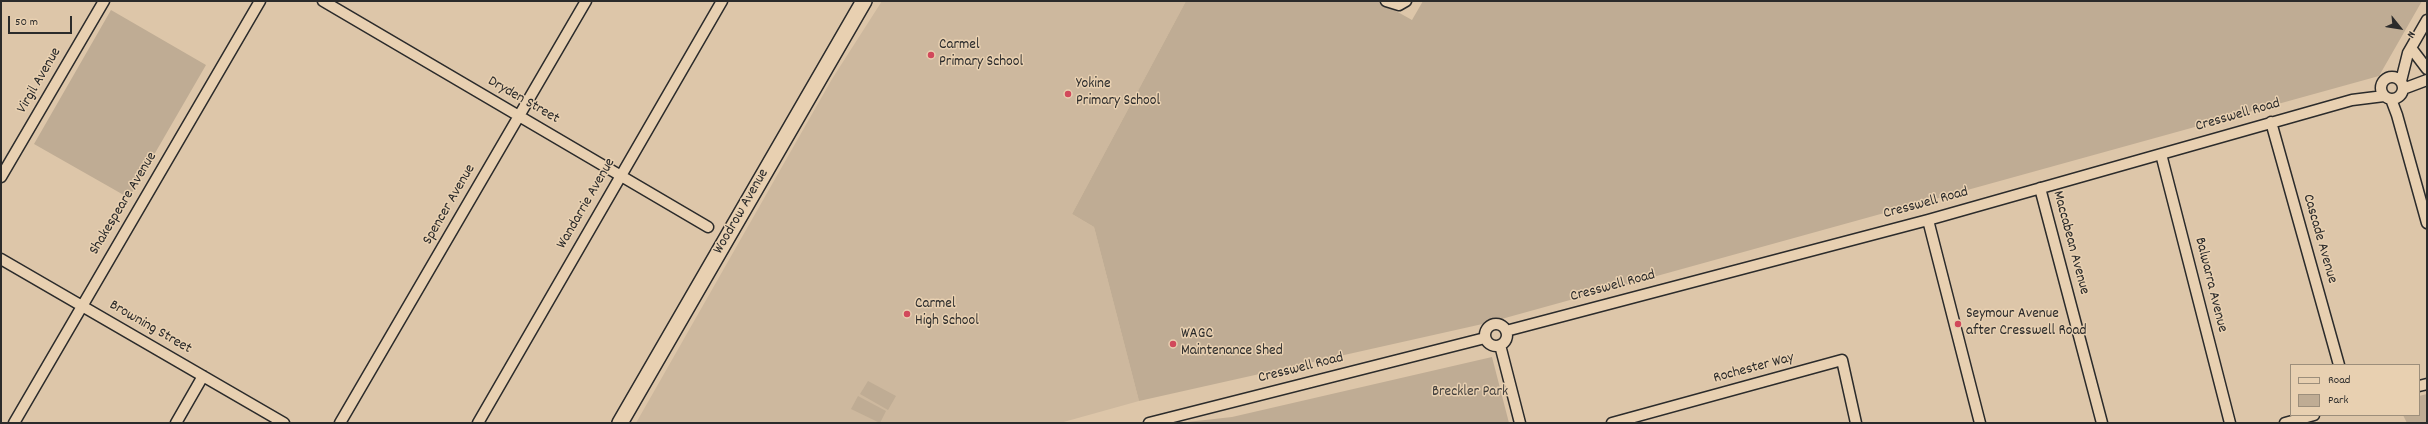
<!DOCTYPE html>
<style>
body{margin:0}
#map{position:relative;width:2428px;height:424px;overflow:hidden;background:#ddc6a9;font-family:Dekko,sans-serif}
canvas{display:block}
.frame{position:absolute;inset:0;border:2px solid #2b2b2b;pointer-events:none}
.legend{position:absolute;left:2290px;top:364px;width:130px;height:52px;box-sizing:border-box;background:#e8d0b1;border:1px solid #9c8e7b;margin:0;padding:5px 7px;list-style:none;font-size:12px;color:#2b2b2b}
.legend li{display:flex;align-items:center;gap:8px;height:20px}
.legend b{width:20px;border:1px solid #9c8e7b}
.north{position:absolute;left:2380px;top:8px;width:40px;height:40px;-webkit-text-stroke:3px #e8d0b1;paint-order:stroke;rotate:120deg;font-size:11px;font-weight:700;line-height:16px;text-align:center;color:#2b2b2b}
.north::after{content:'';display:block;margin:auto;width:14px;height:18px;background:#2b2b2b;clip-path:polygon(50% 0,100% 100%,50% 72%,0 100%)}
.scale{position:absolute;left:8px;top:16px;width:64px;height:18px;box-sizing:border-box;border:2px solid #2b2b2b;border-top:0;padding-left:5px;font-size:12px;line-height:14px;white-space:nowrap;color:#2b2b2b;-webkit-text-stroke:3px #e8d0b1;paint-order:stroke}
</style>
<div id="map">
<canvas width="2428" height="424"></canvas>
<div class="frame"></div>
<ul class="legend">
<li><b style="height:5px;background:#e8d0b1"></b>Road</li>
<li><b style="height:11px;background:#bfac94"></b>Park</li>
</ul>
<div class="north">N</div>
<div class="scale">50 m</div>
</div>
<script>
const context = document.querySelector('canvas').getContext('2d');
context.lineJoin = 'round';
function paint(path, color) { context.fillStyle = color; context.fill(path, 'evenodd'); }
const shape = rows => new Path2D(rows.map(r => 'M' + r).join(''));
function trace(path, color, width, dash) { context.strokeStyle = color; context.lineWidth = width; context.lineCap = dash ? 'butt' : 'round'; context.setLineDash(dash || []); context.stroke(path); }
function drawText(font, color, halo, rows, align = 'center') {
  context.font = font + ' Dekko,sans-serif'; context.lineWidth = 3; context.setLineDash([]); context.textBaseline = 'middle'; context.strokeStyle = halo; context.fillStyle = color; for (const [text, x, y, turn = 0] of rows) {
    context.save(); context.translate(x, y); context.rotate((+turn || 0) * Math.PI / 180); context.textAlign = isNaN(turn) ? turn : align; if (halo) context.strokeText(text, 0, 0); context.fillText(text, 0, 0); context.restore();
  }
}
const built = shape([
 [882,1,1186,1,1072,214,1094,227,1139,401,1060,423,636,423,832,79]
]);
const green = shape([
 [1186,1,1378,1,1412,20,1423,1,2422,1,2379,76,1487,323,1139,401,1094,227,1072,214],
 [111,10,206,65,129,198,34,144],
 [1492,357,1509,423,1178,423,1232,417],
 [868,381,896,396,888,410,860,394],
 [2427,394,2427,423,2407,423,2403,415,2419,415,2419,396],
 [858,396,886,411,880,423,851,409]
]);
const minor = shape([
 [323,1,708,227],
 [1386,1,1399,5,1406,1],
 [2411,48,2427,69],
 '2381 88a11 11 0 1 1 22 0a11 11 0 1 1-22 0Z',
 [2401,81,2408,53,2427,20],
 [2403,89,2427,80],
 [2391,99,2397,115,2427,223],
 [2271,122,2339,365],
 [2161,154,2230,423],
 [1,177,104,1],
 [2040,188,2102,423],
 [1928,220,1980,423],
 [1,259,284,423],
 '1485 335a11 11 0 1 1 22 0a11 11 0 1 1-22 0Z',
 [1506,331,1928,220,2352,100,2384,96],
 [1500,345,1520,423],
 [2419,386,2427,384],
 [14,423,260,1],
 [176,423,203,376],
 [340,423,586,1],
 [478,423,722,1],
 [1149,423,1485,338],
 [1612,423,1842,360,1856,423],
 [2285,423,2314,415]
]);
const primary = shape([
 [620,423,864,1]
]);
const markers = [
 [931,55,4,"#d1495b"],
 [1068,94,4,"#d1495b"],
 [907,314,4,"#d1495b"],
 [1958,324,4,"#d1495b"],
 [1173,344,4,"#d1495b"]
];
const poiNames = [
 ["Carmel",939,46],
 ["Primary School",939,63],
 ["Yokine",1076,85],
 ["Primary School",1076,102],
 ["Carmel",915,305],
 ["High School",915,322],
 ["Seymour Avenue",1966,315],
 ["after Cresswell Road",1966,332],
 ["WAGC",1181,335],
 ["Maintenance Shed",1181,352]
];
const streetNames = [
 ["Virgil Avenue",40,81,-60],
 ["Dryden Street",523,101,30],
 ["Cresswell Road",2238,116,-16],
 ["Shakespeare Avenue",124,204,-59],
 ["Wandarrie Avenue",587,204,-60],
 ["Cresswell Road",1926,204,-15],
 ["Spencer Avenue",450,205,-60],
 ["Woodrow Avenue",742,212,-60],
 ["Cascade Avenue",2319,239,74],
 ["Maccabean Avenue",2070,243,75],
 ["Balwarra Avenue",2210,285,76],
 ["Cresswell Road",1613,287,-15],
 ["Browning Street",150,328,30],
 ["Cresswell Road",1301,369,-14],
 ["Rochester Way",1754,369,-15]
];
const parkNames = [
 ["Breckler Park",1470,393]
];
paint(built, '#cdb89e');
paint(green, '#bfac94');
trace(minor, '#2b2b2b', 13);
trace(primary, '#2b2b2b', 18);
trace(minor, '#e8d0b1', 10);
trace(primary, '#e8d0b1', 15);
for (const [x, y, r, color] of markers) { const dot = new Path2D(); dot.arc(x, y, r, 0, 2 * Math.PI); context.fillStyle = color; context.fill(dot); trace(dot, '#e8d0b1', 1.5); }
drawText('15px', '#2b2b2b', '#e8d0b1', poiNames, 'left');
drawText('15px', '#2b2b2b', '#e8d0b1', streetNames);
drawText('15px', '#413e3b', '#e8d0b1', parkNames);
</script>
